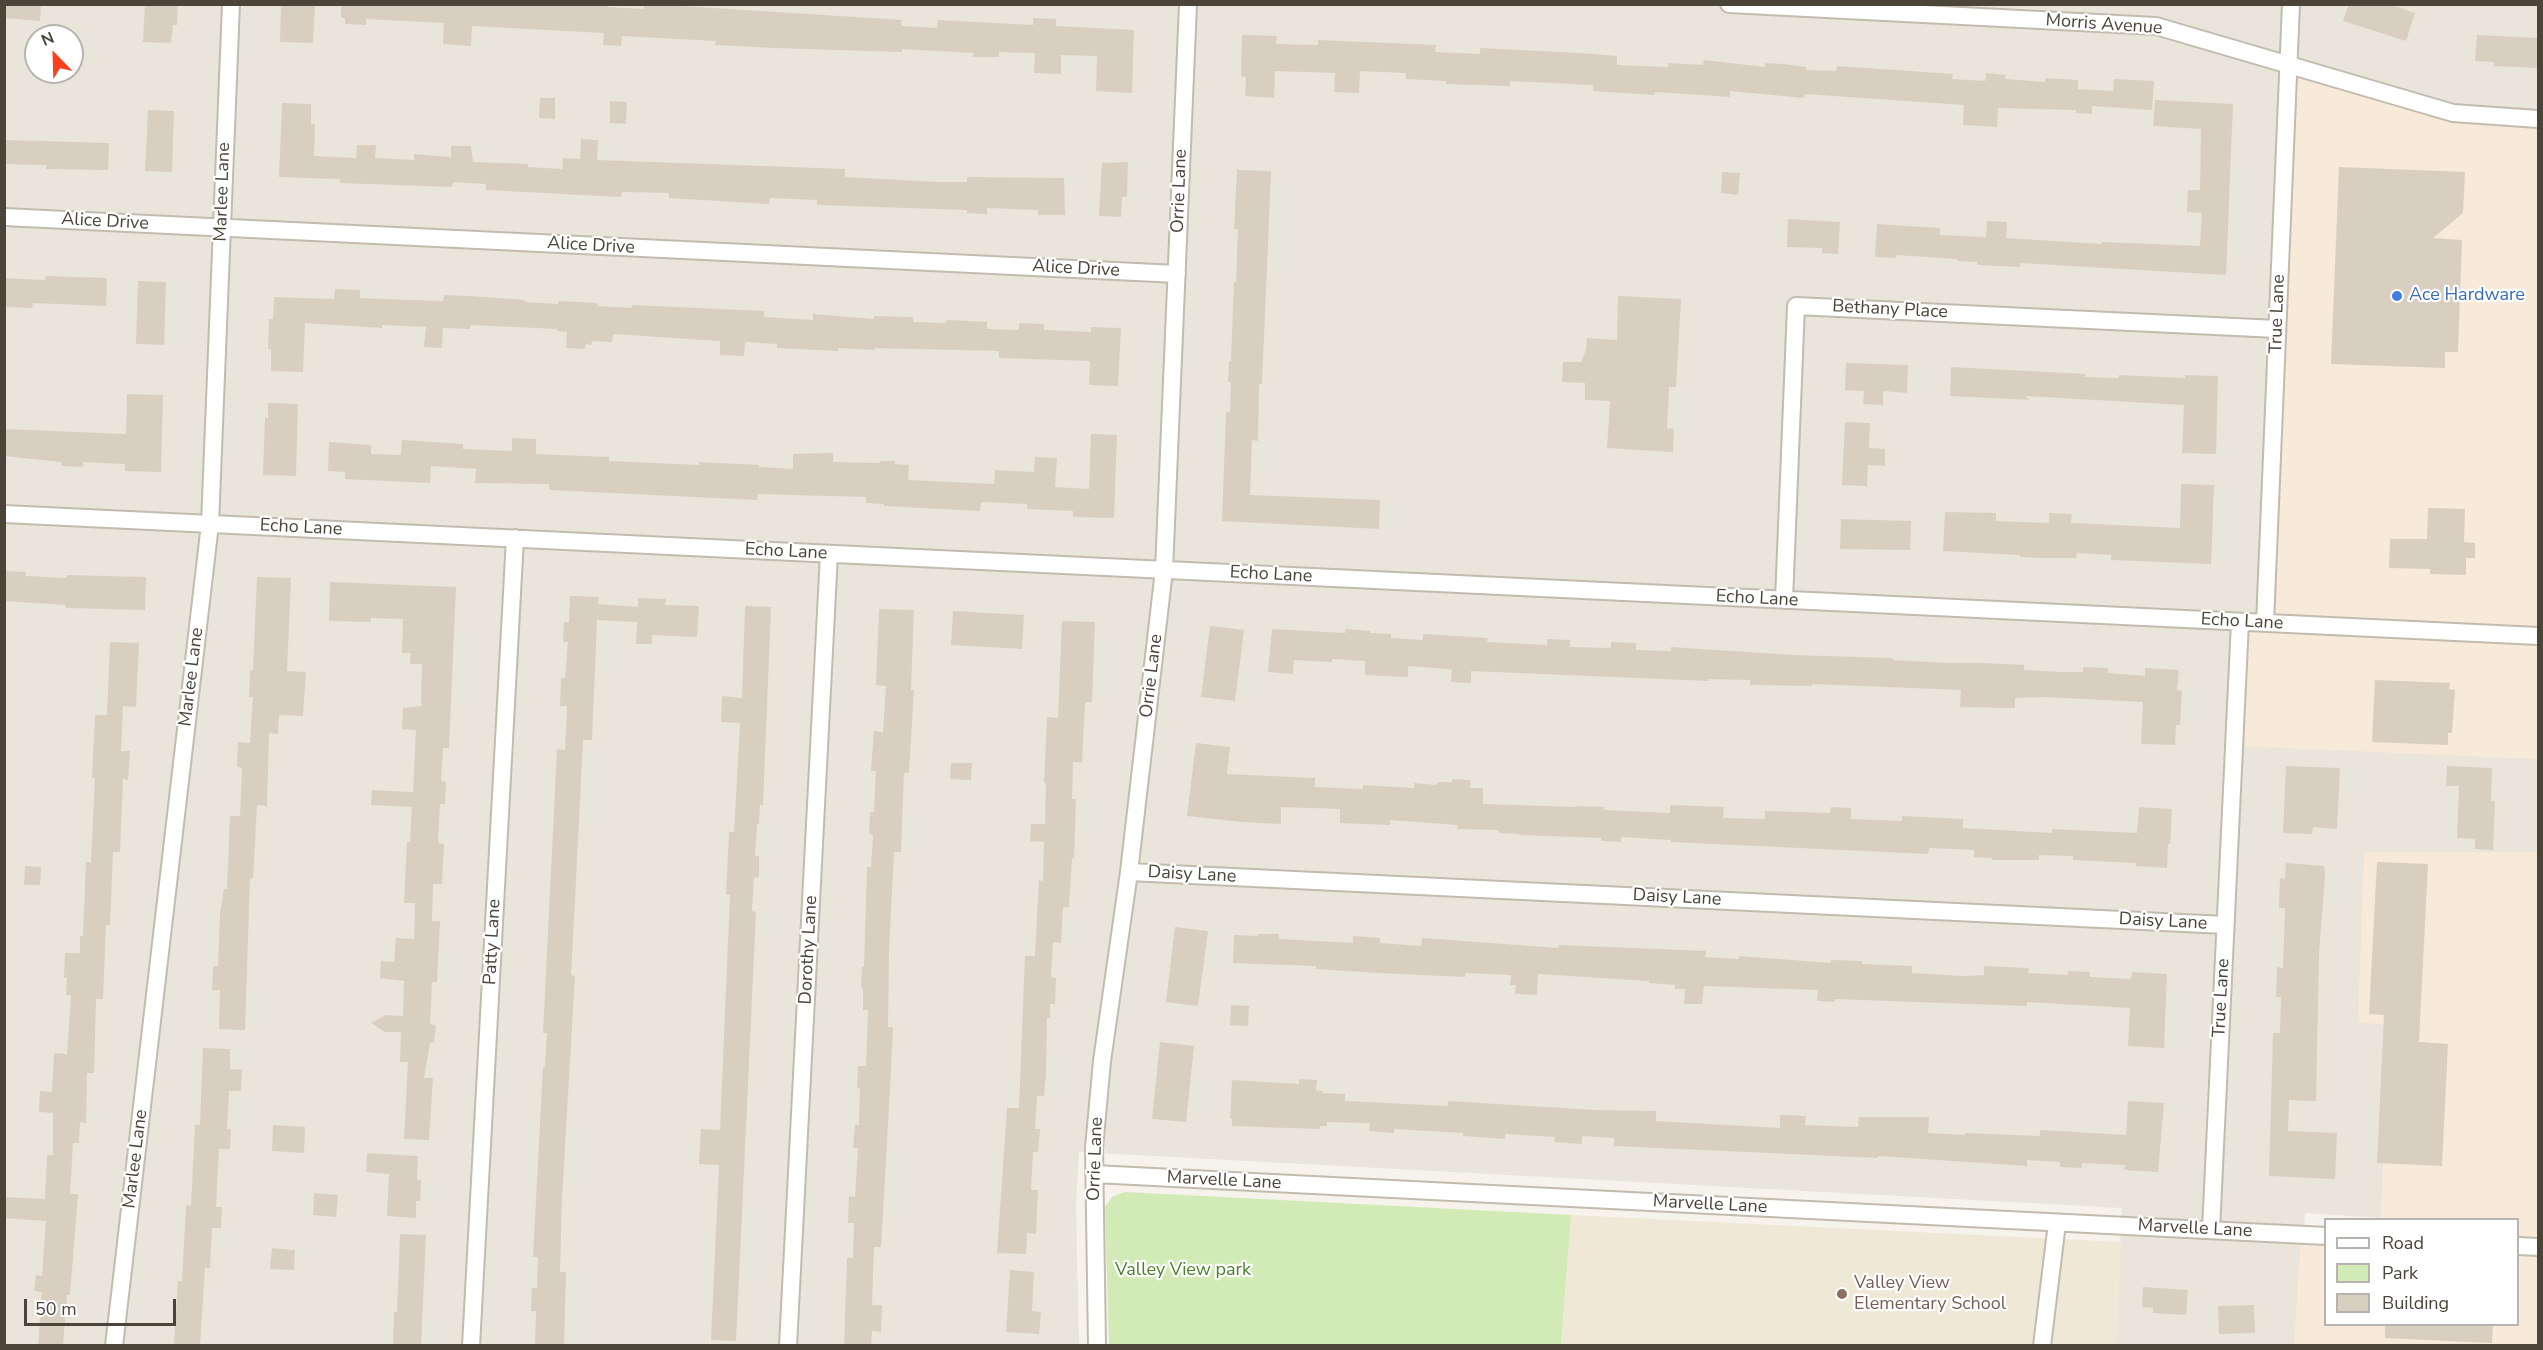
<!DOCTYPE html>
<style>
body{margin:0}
#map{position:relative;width:2543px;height:1350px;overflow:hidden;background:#f6f3ec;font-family:"Nunito Sans",sans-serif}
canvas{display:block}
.frame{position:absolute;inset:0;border:6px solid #4b4439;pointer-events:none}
.legend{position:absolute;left:2324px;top:1218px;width:195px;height:108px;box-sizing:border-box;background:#fff;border:2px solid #b7b4b0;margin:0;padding:8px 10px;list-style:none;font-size:18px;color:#4b4439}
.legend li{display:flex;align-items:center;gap:12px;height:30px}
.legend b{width:30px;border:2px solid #b7b4b0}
.north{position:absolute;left:24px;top:24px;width:60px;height:60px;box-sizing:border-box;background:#fff;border:2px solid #b7b4b0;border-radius:50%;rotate:337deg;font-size:16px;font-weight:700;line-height:24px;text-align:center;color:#4b4439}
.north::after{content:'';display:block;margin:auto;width:21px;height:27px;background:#fc3f1d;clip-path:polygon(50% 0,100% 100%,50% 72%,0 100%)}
.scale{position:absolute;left:24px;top:1299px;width:152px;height:27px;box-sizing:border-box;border:3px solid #4b4439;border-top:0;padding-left:8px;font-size:18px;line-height:21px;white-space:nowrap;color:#4b4439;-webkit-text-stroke:4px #fff;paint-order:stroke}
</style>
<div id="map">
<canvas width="2543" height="1350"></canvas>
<div class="frame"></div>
<ul class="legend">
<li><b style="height:8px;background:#fff"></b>Road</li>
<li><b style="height:16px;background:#d2eab5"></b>Park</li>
<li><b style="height:16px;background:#d8cfc1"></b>Building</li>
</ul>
<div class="north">N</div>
<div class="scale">50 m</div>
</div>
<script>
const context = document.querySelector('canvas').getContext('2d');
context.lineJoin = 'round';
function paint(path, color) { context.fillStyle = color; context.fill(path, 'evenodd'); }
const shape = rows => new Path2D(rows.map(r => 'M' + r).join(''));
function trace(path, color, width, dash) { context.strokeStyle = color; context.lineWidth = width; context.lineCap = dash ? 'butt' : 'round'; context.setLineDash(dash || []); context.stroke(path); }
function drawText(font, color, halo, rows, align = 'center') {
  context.font = font + ' "Nunito Sans",sans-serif'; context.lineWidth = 4.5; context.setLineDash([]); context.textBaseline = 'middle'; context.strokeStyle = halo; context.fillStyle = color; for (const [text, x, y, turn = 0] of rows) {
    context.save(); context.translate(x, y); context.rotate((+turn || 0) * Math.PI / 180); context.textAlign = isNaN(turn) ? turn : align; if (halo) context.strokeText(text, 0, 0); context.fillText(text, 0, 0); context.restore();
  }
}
const residential = shape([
 [5,5,2538,5,2538,855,2358,1022,2388,1024,2381,1218,2305,1213,2296,1345,2116,1345,2122,1208,1079,1152,1076,1204,1079,1345,5,1346],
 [36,36,72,36,72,72,36,72]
]);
const commercial = shape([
 [2288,63,2453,113,2538,119,2538,759,2234,746,2240,622,2264,623],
 [2364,852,2538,852,2538,1345,2294,1346,2301,1235,2325,1236,2326,1324,2518,1324,2518,1220,2381,1219,2388,1025,2358,1022]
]);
const education = shape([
 [1571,1215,2121,1242,2116,1345,1561,1346]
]);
const green = shape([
 [1125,1192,1571,1215,1561,1345,1109,1345,1105,1207,1112,1197]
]);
const building = shape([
 [4,4,41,4,40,21,4,18],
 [145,4,178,4,177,25,173,25,171,43,143,42],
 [281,4,315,4,313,43,280,42],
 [341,4,608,4,608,7,644,9,644,4,651,4,902,20,901,26,937,28,938,20,1033,25,1033,18,1056,19,1056,26,1134,30,1132,93,1096,91,1097,56,1061,55,1061,74,1034,73,1035,53,999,52,999,57,973,57,974,53,902,49,902,52,775,48,715,45,716,41,622,36,621,46,603,45,604,33,472,26,471,46,443,44,444,23,366,19,366,25,345,24,345,18,341,18],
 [2349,4,2389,4,2415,13,2406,41,2343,21],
 [1242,35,1277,36,1276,44,1318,45,1318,40,1436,45,1435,52,1480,54,1480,48,1579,53,1617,56,1617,65,1668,67,1668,63,1703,65,1704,60,1765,67,1765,63,1783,64,1806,67,1806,70,1836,71,1837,66,1953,74,1952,79,1985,81,1986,73,2006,75,2005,79,2045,82,2045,78,2078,80,2078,89,2113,91,2114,79,2154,81,2152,110,2092,106,2092,114,2076,113,2076,110,1998,108,1997,127,1963,125,1964,105,1805,94,1804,98,1730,91,1730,97,1655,92,1655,95,1593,91,1593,85,1510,81,1510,86,1446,84,1446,81,1406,79,1406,73,1360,71,1359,93,1334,92,1335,73,1275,71,1274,98,1245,96,1246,77,1241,76],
 [2477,35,2538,38,2537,68,2494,66,2494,62,2475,61],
 [540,98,555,98,555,119,539,118],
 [2155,100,2233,104,2226,275,2020,263,2020,267,1977,265,1977,262,1957,261,1957,259,1896,255,1896,258,1875,257,1877,224,1940,228,1940,235,1986,237,1987,221,2007,222,2006,238,2102,244,2102,242,2200,246,2202,213,2187,212,2188,190,2200,190,2201,129,2153,126],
 [610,101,627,102,626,124,610,123],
 [282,103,311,104,311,124,315,124,314,156,356,158,357,145,376,145,375,158,414,160,414,154,451,157,451,146,471,146,473,162,528,164,528,167,562,169,563,158,580,159,581,139,598,140,597,160,845,169,845,177,936,182,967,182,967,177,1064,178,1065,215,1038,215,1038,210,987,208,987,214,967,213,967,210,817,205,817,200,770,198,769,204,669,198,669,193,622,192,621,197,486,190,486,184,453,182,452,187,340,183,340,179,279,177],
 [148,110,174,111,172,172,145,171],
 [4,140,109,143,108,170,46,169,46,165,4,164],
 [1128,162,1127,197,1122,197,1121,217,1099,216,1102,163],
 [2339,167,2465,172,2463,213,2433,238,2462,240,2458,352,2445,352,2445,368,2331,364],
 [1237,170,1271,171,1262,384,1259,384,1258,441,1252,440,1250,495,1380,500,1379,529,1222,521,1226,412,1230,412,1231,382,1228,382,1229,361,1231,361,1234,282,1236,282,1238,229,1234,229],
 [1722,172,1740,173,1738,195,1721,193],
 [1788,219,1840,222,1838,254,1822,253,1822,248,1787,247],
 [46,276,107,278,106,306,33,303,32,308,4,307,4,278,45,280],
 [138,281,166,282,164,345,136,344],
 [335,289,360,290,360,298,408,300,443,301,444,295,471,296,525,300,525,302,558,304,558,301,598,303,597,306,632,308,632,305,764,311,764,317,813,320,813,314,874,319,874,316,913,317,913,322,946,323,947,320,987,322,987,329,1019,330,1019,323,1044,324,1044,330,1091,332,1091,327,1121,328,1118,386,1089,385,1090,361,999,358,999,351,875,348,875,350,838,348,838,351,777,348,777,344,745,342,744,356,720,355,720,341,613,334,612,342,592,341,591,345,586,344,585,349,566,348,567,332,557,331,557,329,470,325,470,329,443,328,442,348,424,347,426,327,382,325,382,328,305,323,303,372,271,371,271,349,268,349,269,319,273,319,274,297,334,299],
 [1618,296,1681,299,1676,387,1669,387,1667,428,1674,429,1673,452,1607,448,1610,401,1585,400,1585,383,1562,382,1563,362,1581,362,1586,350,1587,338,1617,340],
 [1846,363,1908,365,1907,393,1883,391,1883,405,1863,404,1864,391,1845,390],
 [1951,367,2085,374,2085,377,2119,378,2119,375,2185,378,2185,375,2218,376,2216,454,2182,453,2184,405,2025,396,2029,400,1950,396],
 [127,394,163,395,161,472,125,471,125,464,83,462,83,467,61,466,61,462,4,456,4,429,126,434],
 [268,403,298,404,296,476,263,475,265,418,268,418],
 [1845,422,1870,423,1869,448,1885,449,1885,466,1868,465,1867,486,1842,485],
 [1091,434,1117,435,1114,518,1073,517,1073,511,1027,509,1027,504,981,502,980,511,884,506,884,504,866,503,866,497,758,494,757,500,549,490,549,484,475,483,476,469,431,466,430,483,345,479,345,472,328,471,329,442,371,445,371,454,401,455,402,440,463,444,463,449,512,451,512,438,536,439,536,454,609,457,609,461,699,465,699,462,759,465,759,467,793,469,793,454,833,453,833,462,880,463,880,461,895,461,895,464,909,465,908,480,994,484,995,470,1034,472,1035,457,1057,458,1055,487,1089,489],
 [2181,484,2214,485,2211,564,2111,560,2111,555,2077,553,2076,558,2039,558,2020,557,2020,555,1943,551,1945,512,1996,513,1996,521,2049,523,2049,513,2072,514,2071,523,2180,528],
 [2428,508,2465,509,2464,542,2475,543,2475,558,2466,558,2466,575,2430,574,2430,569,2389,568,2390,539,2427,539],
 [1841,519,1911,521,1910,550,1840,549],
 [4,571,26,572,26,576,67,578,67,575,146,577,145,610,66,608,66,605,4,601],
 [257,577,291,578,287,671,306,672,303,716,279,715,278,734,269,733,267,806,257,805,253,879,250,878,245,1030,219,1029,220,990,212,990,213,966,218,966,220,914,224,889,227,889,230,816,240,816,242,768,237,767,238,742,250,743,253,697,249,697,250,670,253,670],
 [330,582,456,587,449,748,443,748,441,781,446,782,445,804,440,804,438,843,444,844,442,884,433,884,432,921,440,921,437,982,432,982,430,1024,436,1025,434,1042,430,1043,424,1078,433,1078,429,1140,404,1139,408,1062,400,1062,401,1032,385,1032,371,1023,386,1015,403,1016,404,981,380,978,381,961,394,962,396,938,414,939,415,903,404,903,407,842,410,842,412,807,371,805,372,790,413,792,416,730,402,729,403,708,421,706,422,664,410,664,411,653,402,653,403,619,371,618,371,622,329,621],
 [570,596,599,597,598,604,638,607,638,598,666,599,665,605,699,606,697,637,652,635,652,644,636,644,637,622,597,620,592,740,583,740,575,900,571,975,575,976,562,1198,560,1272,566,1272,564,1346,535,1346,536,1311,531,1311,532,1288,537,1288,538,1257,533,1257,543,1067,545,1067,547,1033,543,1033,557,749,565,750,567,706,560,706,561,678,565,678,568,642,563,642,564,622,569,622],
 [745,606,771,607,763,805,760,805,759,824,757,824,755,856,759,856,759,878,754,877,752,911,756,912,736,1341,711,1340,719,1165,699,1164,701,1129,720,1130,730,895,726,895,729,832,734,832,740,723,721,722,722,696,742,698],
 [879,609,914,610,911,690,914,690,909,773,904,773,901,852,894,852,889,950,888,1027,893,1027,890,1089,881,1247,874,1247,872,1305,882,1305,881,1332,872,1331,871,1346,844,1346,847,1258,853,1258,854,1223,848,1223,849,1196,855,1197,856,1181,858,1148,853,1148,855,1125,859,1125,860,1088,857,1088,858,1066,866,1066,868,1010,863,1010,863,989,861,988,862,967,864,967,867,867,871,867,873,835,869,834,870,812,874,812,876,771,871,771,874,731,883,732,886,686,876,685],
 [953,611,1024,615,1022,649,951,645],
 [1062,621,1095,622,1092,702,1085,702,1082,763,1073,762,1072,799,1076,799,1074,859,1072,858,1069,907,1063,907,1061,943,1053,942,1051,977,1056,978,1055,1004,1050,1004,1050,1018,1047,1018,1046,1074,1044,1096,1037,1096,1035,1129,1040,1129,1038,1152,1033,1152,1031,1190,1038,1190,1036,1234,1027,1233,1026,1254,997,1253,1007,1108,1019,1108,1025,956,1035,956,1039,880,1043,881,1044,842,1030,841,1031,824,1045,824,1046,783,1044,783,1047,717,1058,718],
 [1210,626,1244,630,1235,701,1201,697],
 [1272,629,1345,633,1346,629,1370,631,1370,633,1391,634,1391,638,1423,640,1423,634,1488,638,1487,642,1547,645,1547,639,1570,640,1570,647,1611,648,1611,642,1636,643,1636,650,1671,651,1671,647,1793,655,1893,658,1893,660,1946,663,1985,663,2024,665,2024,670,2062,672,2083,672,2083,667,2108,668,2108,673,2145,676,2145,668,2179,670,2177,690,2182,691,2180,725,2176,725,2175,745,2141,744,2143,702,2045,697,2015,698,2015,708,1960,707,1961,690,1812,684,1812,686,1750,685,1750,680,1709,679,1709,681,1471,671,1471,683,1451,682,1452,670,1447,669,1408,666,1408,677,1365,675,1365,661,1332,659,1332,662,1294,660,1293,674,1268,672],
 [110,642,139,643,136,707,123,706,121,751,130,751,128,780,123,779,120,852,113,852,110,925,106,925,103,999,96,999,94,1073,87,1073,86,1123,80,1122,79,1143,73,1143,70,1194,78,1194,70,1295,67,1295,63,1346,38,1346,42,1292,34,1291,36,1275,42,1276,46,1221,4,1218,4,1197,45,1199,47,1155,53,1155,53,1113,39,1112,40,1091,52,1092,54,1053,67,1054,71,995,66,995,67,978,64,978,65,953,80,953,80,936,83,936,86,862,91,862,95,778,92,778,95,715,107,715],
 [2375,680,2450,683,2449,689,2455,690,2452,733,2448,733,2448,745,2372,742],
 [1196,743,1230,747,1227,774,1315,778,1315,787,1363,789,1363,785,1414,788,1414,783,1436,785,1439,782,1452,782,1452,779,1470,780,1470,788,1483,788,1483,804,1576,807,1576,806,1604,807,1603,810,1670,813,1670,805,1724,807,1723,818,1765,819,1765,811,1830,813,1831,807,1851,808,1851,819,1902,821,1902,816,1963,819,1963,828,2052,833,2052,829,2137,833,2139,807,2172,809,2170,844,2168,844,2167,868,2136,866,2136,863,2073,860,2073,856,2039,855,2039,860,1992,860,1992,858,1974,857,1974,850,1929,848,1928,854,1671,842,1671,840,1621,837,1621,842,1601,841,1601,838,1519,835,1519,834,1499,833,1499,830,1457,829,1458,825,1390,820,1390,825,1340,823,1340,809,1281,807,1281,824,1242,822,1187,816],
 [951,763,972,763,971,780,950,779],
 [2286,766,2340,768,2337,829,2313,827,2312,834,2283,833],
 [2447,766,2492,768,2491,801,2495,801,2493,850,2475,849,2475,839,2457,838,2459,786,2446,786],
 [2377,862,2428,864,2419,1042,2448,1044,2442,1166,2377,1163,2384,1015,2369,1014],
 [2286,863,2324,866,2325,876,2319,954,2316,1101,2289,1100,2288,1131,2337,1133,2335,1179,2269,1176,2273,1033,2280,1033,2281,997,2276,997,2277,967,2283,968,2285,908,2279,908,2280,878,2285,879],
 [25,866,41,867,40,885,24,885],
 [1175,927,1208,931,1198,1006,1166,1002],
 [1258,934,1279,934,1279,939,1353,943,1353,936,1380,938,1380,943,1421,946,1422,938,1559,948,1559,945,1706,951,1705,957,1739,959,1739,956,1831,963,1831,960,1862,961,1862,964,1912,966,1912,973,1964,976,1984,975,1984,966,2029,968,2028,973,2068,975,2068,971,2090,972,2090,977,2131,979,2132,972,2167,974,2164,1048,2128,1046,2130,1008,2027,1002,2027,1006,1835,999,1835,1002,1817,1001,1818,990,1704,986,1702,1004,1684,1004,1685,989,1675,989,1675,985,1649,983,1649,981,1538,974,1537,995,1515,994,1516,985,1510,985,1511,975,1465,973,1465,977,1378,973,1316,969,1316,966,1233,963,1234,935,1258,936],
 [1231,1005,1249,1006,1248,1026,1230,1025],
 [1160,1042,1194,1046,1186,1122,1152,1119],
 [203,1048,230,1049,230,1069,242,1070,241,1091,229,1091,227,1129,231,1129,230,1149,219,1149,216,1207,222,1207,221,1228,212,1228,210,1268,205,1268,200,1345,174,1344,178,1281,182,1281,186,1205,191,1206,195,1125,200,1125],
 [1299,1079,1317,1080,1316,1090,1323,1091,1322,1093,1345,1094,1345,1101,1448,1106,1448,1101,1595,1110,1656,1111,1656,1121,1780,1128,1780,1115,1806,1116,1805,1125,1858,1127,1859,1117,1929,1117,1928,1133,1965,1135,1965,1133,2040,1136,2040,1130,2126,1135,2128,1101,2164,1103,2158,1172,2124,1170,2125,1165,2082,1163,2082,1168,2060,1167,2060,1162,2027,1160,2027,1166,1878,1156,1878,1158,1614,1146,1614,1138,1582,1136,1582,1144,1554,1142,1555,1137,1505,1134,1505,1139,1463,1136,1463,1133,1394,1129,1394,1133,1369,1131,1370,1123,1327,1122,1327,1126,1320,1126,1320,1129,1232,1126,1232,1119,1230,1119,1232,1080,1299,1084],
 [273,1125,305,1127,304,1153,272,1151],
 [367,1153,418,1156,417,1180,421,1180,420,1201,416,1201,416,1218,387,1216,389,1174,366,1172],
 [314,1193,338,1195,336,1217,313,1215],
 [400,1234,426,1235,421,1346,393,1346,394,1312,397,1312],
 [272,1248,295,1250,294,1270,270,1269],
 [1010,1270,1034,1272,1032,1311,1041,1312,1039,1334,1006,1332],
 [2143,1287,2188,1290,2186,1315,2153,1313,2153,1308,2142,1307],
 [2254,1305,2255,1333,2219,1334,2218,1306],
 [2385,1324,2493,1324,2492,1343,2385,1338]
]);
const street = shape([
 [1729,4,2156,26,2453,113,2538,119],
 [4,217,1177,274],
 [4,514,2538,636],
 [1784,600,1796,306,2277,329],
 [2265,623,2291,4],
 [1129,872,2225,925],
 [1094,1174,2326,1236],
 [2211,1230,2240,622],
 [2518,1246,2538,1247],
 [114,1346,210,524,231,4],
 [471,1346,515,538],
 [788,1346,829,554],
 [1097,1346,1094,1148,1102,1061,1129,872,1164,570,1188,4],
 [2042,1346,2057,1223]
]);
const markers = [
 [2397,296,6,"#3f7fe0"],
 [1842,1294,6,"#8d6e63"]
];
const streetNames = [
 ["Morris Avenue",2104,25,4],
 ["Orrie Lane",1180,191,-88],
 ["Marlee Lane",223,192,-88],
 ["Alice Drive",105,222,3],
 ["Alice Drive",591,246,3],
 ["Alice Drive",1076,269,3],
 ["Bethany Place",1890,310,3],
 ["True Lane",2278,314,-88],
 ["Echo Lane",301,528,3],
 ["Echo Lane",786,552,3],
 ["Echo Lane",1271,575,3],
 ["Echo Lane",1757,599,3],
 ["Echo Lane",2242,622,3],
 ["Orrie Lane",1152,676,-83],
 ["Marlee Lane",192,677,-83],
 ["Daisy Lane",1192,875,3],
 ["Daisy Lane",1677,898,3],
 ["Daisy Lane",2163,922,3],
 ["Patty Lane",493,942,-87],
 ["Dorothy Lane",809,950,-87],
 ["True Lane",2222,998,-87],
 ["Marlee Lane",136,1159,-83],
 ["Orrie Lane",1096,1159,-88],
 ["Marvelle Lane",1224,1181,3],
 ["Marvelle Lane",1710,1205,3],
 ["Marvelle Lane",2195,1229,3]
];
const shopNames = [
 ["Ace Hardware",2409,296]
];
const parkNames = [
 ["Valley View park",1183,1271]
];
const educationNames = [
 ["Valley View",1854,1284],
 ["Elementary School",1854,1305]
];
paint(residential, '#eae5da');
paint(commercial, '#f7ead8');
paint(education, '#efe8d6');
paint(green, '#d2eab5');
paint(building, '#d8cfc1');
trace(street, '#c2bbae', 20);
trace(street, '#fff', 16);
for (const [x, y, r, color] of markers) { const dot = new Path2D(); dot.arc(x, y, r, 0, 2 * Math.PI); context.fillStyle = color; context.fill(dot); trace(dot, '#fff', 2); }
drawText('18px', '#4b4439', '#fff', streetNames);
drawText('18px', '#366cbe', '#fff', shopNames, 'left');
drawText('18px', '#4a7f2a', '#fff', parkNames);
drawText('18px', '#785e54', '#fff', educationNames, 'left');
</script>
